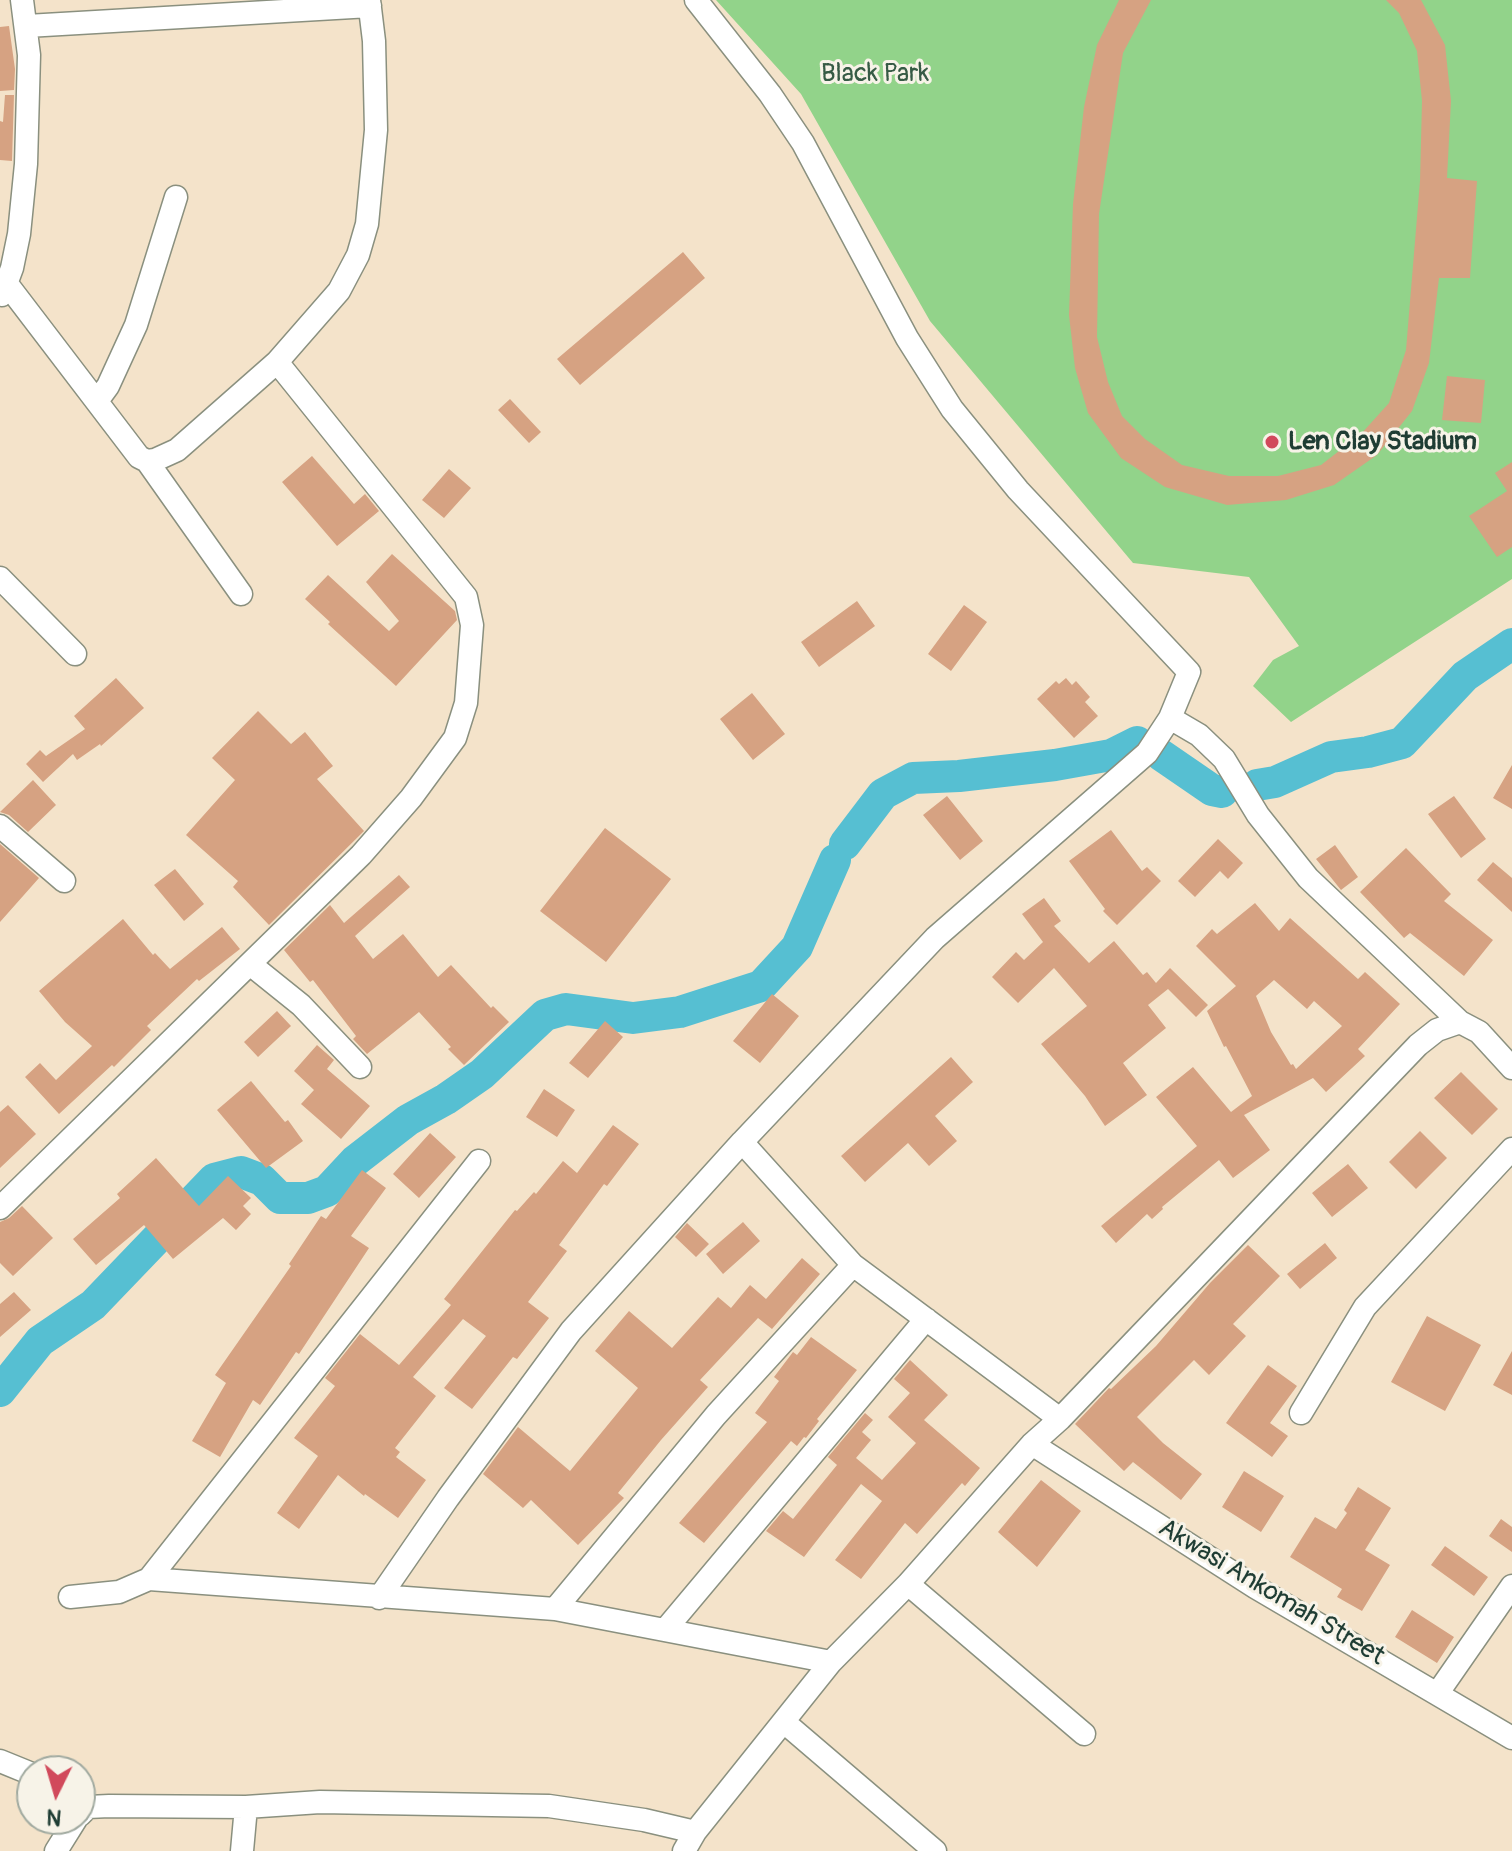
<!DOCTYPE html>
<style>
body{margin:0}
#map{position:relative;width:1512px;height:1851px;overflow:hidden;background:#f4e3ca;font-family:Pangolin,sans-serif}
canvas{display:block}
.north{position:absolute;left:16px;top:1755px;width:80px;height:80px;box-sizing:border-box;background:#f7f3e8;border:2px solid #a1aaa0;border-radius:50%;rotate:185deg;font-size:22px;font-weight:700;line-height:32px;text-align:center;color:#1f3d34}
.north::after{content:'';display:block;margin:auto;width:28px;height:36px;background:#d1495b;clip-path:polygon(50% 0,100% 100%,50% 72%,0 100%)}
</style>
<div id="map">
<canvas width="1512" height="1851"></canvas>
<div class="north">N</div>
</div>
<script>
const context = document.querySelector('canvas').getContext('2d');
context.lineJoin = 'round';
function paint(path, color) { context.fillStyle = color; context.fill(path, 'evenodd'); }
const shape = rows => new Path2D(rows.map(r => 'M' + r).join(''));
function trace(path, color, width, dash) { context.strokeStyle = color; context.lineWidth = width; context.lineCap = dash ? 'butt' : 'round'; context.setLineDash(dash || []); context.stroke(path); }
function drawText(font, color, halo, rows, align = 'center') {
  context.font = font + ' Pangolin,sans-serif'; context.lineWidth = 6; context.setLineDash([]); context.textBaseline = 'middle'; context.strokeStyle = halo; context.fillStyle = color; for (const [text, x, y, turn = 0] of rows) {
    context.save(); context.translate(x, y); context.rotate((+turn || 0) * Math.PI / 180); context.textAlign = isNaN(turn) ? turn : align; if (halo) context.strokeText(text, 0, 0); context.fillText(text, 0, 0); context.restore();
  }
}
const green = shape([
 [716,0,1512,0,1512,579,1291,722,1253,686,1273,660,1299,646,1249,577,1133,563,930,321,801,94]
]);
const river = shape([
 [1161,755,1212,790,1222,792],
 [1257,785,1275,782,1331,757,1368,752,1402,743,1465,676,1512,644],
 [845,844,883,794,913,778,959,776,1055,765,1111,755,1137,742],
 [0,1391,40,1341,93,1305,214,1179,241,1172,262,1180,280,1198,308,1198,327,1191,355,1161,408,1120,446,1099,482,1074,545,1015,566,1009,633,1018,680,1012,761,986,797,947,835,860]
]);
const building = shape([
 [1119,0,1151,0,1123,53,1099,214,1097,337,1108,382,1122,416,1145,439,1182,465,1229,476,1278,476,1321,465,1361,434,1389,403,1406,350,1420,181,1422,101,1417,51,1399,13,1386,0,1421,0,1445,45,1451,101,1447,178,1477,181,1470,278,1439,278,1429,363,1412,411,1377,455,1334,485,1286,500,1227,505,1165,487,1121,458,1088,413,1075,368,1069,315,1073,204,1084,107,1097,45],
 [9,26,15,69,14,90,0,91,0,27],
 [5,95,14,95,12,161,0,160,0,121,3,122],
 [683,252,705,278,580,385,557,359],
 [1447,376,1485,380,1481,423,1442,420],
 [510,399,541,432,529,443,498,410],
 [312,456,354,504,365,494,379,511,337,546,282,482],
 [1512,462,1512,547,1497,557,1469,516,1507,491,1495,473],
 [449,469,471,488,444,518,422,500],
 [392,554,455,611,457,620,396,686,328,624,330,622,305,599,328,575,389,631,399,621,366,582],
 [857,601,875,626,819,667,801,642],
 [964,605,987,622,951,671,928,654],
 [116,678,144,708,101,746,100,744,77,760,73,754,43,782,26,764,40,750,46,756,85,729,74,716],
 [1066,678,1072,685,1076,681,1090,697,1085,702,1098,716,1074,738,1037,699,1056,681,1059,684],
 [752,693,785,734,753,760,720,719],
 [258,711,291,744,305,732,333,766,317,779,364,831,269,925,233,887,238,881,186,835,235,780,212,758],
 [1512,765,1512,809,1493,798],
 [33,780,56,805,28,832,9,815,0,812],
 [947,796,983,841,960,860,923,815],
 [1454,796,1486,839,1461,858,1428,814],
 [605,828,671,879,606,962,540,911],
 [1111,830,1142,871,1147,867,1161,881,1117,925,1103,911,1105,909,1069,861],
 [1218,839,1243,863,1228,879,1220,871,1195,897,1178,881],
 [0,844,39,878,0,922],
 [1335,845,1358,877,1341,890,1316,859],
 [1406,848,1451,894,1444,901,1493,940,1464,976,1410,933,1404,938,1360,892],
 [1493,862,1512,878,1512,912,1477,880],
 [175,869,204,904,184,921,154,885],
 [399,875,410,887,355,936,373,959,403,934,438,977,451,965,491,1008,493,1006,509,1022,464,1065,448,1049,451,1047,419,1012,367,1054,353,1039,356,1036,313,980,310,982,284,950,330,905,344,923],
 [1044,898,1061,921,1054,926,1089,963,1114,941,1143,975,1147,972,1156,983,1170,968,1208,1005,1196,1017,1168,989,1148,1005,1166,1028,1123,1063,1147,1095,1105,1126,1085,1096,1041,1044,1087,1006,1054,968,1018,1003,992,977,1016,952,1024,960,1043,942,1022,914],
 [1255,903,1279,931,1290,918,1358,979,1365,972,1400,1004,1358,1049,1365,1056,1326,1092,1313,1078,1244,1115,1270,1150,1233,1178,1219,1160,1162,1207,1163,1209,1152,1219,1147,1214,1116,1243,1101,1226,1197,1146,1156,1097,1193,1067,1231,1112,1252,1096,1226,1046,1224,1047,1207,1011,1236,986,1196,946,1212,929,1217,934],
 [1274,980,1307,1009,1314,1001,1342,1026,1296,1069,1293,1064,1291,1065,1271,1032,1256,996],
 [123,919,153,955,155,953,170,969,222,927,240,949,199,981,197,979,147,1026,151,1030,114,1067,112,1065,59,1114,25,1077,40,1063,56,1080,92,1046,65,1022,39,991],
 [772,994,799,1016,760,1063,733,1041],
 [277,1011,291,1026,258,1057,244,1042],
 [605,1021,623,1037,588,1078,569,1063],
 [317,1045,334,1060,327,1069,370,1106,341,1139,301,1104,314,1090,294,1071],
 [951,1057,973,1082,935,1116,957,1141,929,1166,908,1143,865,1182,841,1156],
 [1461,1072,1498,1109,1472,1135,1434,1098],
 [251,1081,285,1122,288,1120,303,1141,266,1168,217,1110],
 [544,1089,575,1110,557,1137,526,1117],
 [8,1105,36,1134,0,1168,0,1112],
 [613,1125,639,1144,607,1186,604,1184,559,1245,567,1251,528,1302,549,1318,517,1359,513,1357,472,1409,444,1388,486,1336,463,1319,413,1377,436,1396,395,1448,400,1452,396,1457,426,1480,398,1518,365,1494,364,1496,338,1475,299,1529,277,1513,318,1456,294,1438,335,1386,325,1378,360,1334,399,1365,451,1305,444,1299,515,1210,517,1211,534,1192,536,1194,563,1161,577,1173],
 [1420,1131,1447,1158,1416,1189,1389,1162],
 [430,1133,456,1157,419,1198,393,1174],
 [156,1158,199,1206,228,1176,251,1198,243,1206,251,1214,236,1230,223,1218,173,1259,144,1225,96,1265,73,1239,120,1198,117,1194],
 [1348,1164,1368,1188,1332,1217,1312,1193],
 [362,1170,386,1188,351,1236,369,1248,299,1354,296,1352,260,1405,253,1400,220,1457,192,1441,226,1383,215,1375,291,1266,289,1264,321,1216,326,1219],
 [22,1206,53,1238,13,1276,0,1263,0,1222,9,1218],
 [743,1222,760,1241,723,1274,706,1254],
 [687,1223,709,1244,696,1257,675,1237],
 [1325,1243,1337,1258,1300,1289,1287,1274],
 [1248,1245,1280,1276,1233,1324,1246,1336,1209,1375,1194,1360,1137,1417,1163,1443,1202,1474,1181,1500,1133,1462,1124,1471,1075,1424,1109,1388,1111,1389,1156,1346,1210,1283],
 [802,1258,820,1274,772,1329,758,1318,700,1380,708,1387,661,1440,618,1493,624,1498,578,1545,531,1500,523,1508,483,1474,518,1427,570,1471,638,1388,595,1351,629,1311,672,1348,718,1297,731,1308,750,1285,766,1299],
 [14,1292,31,1310,0,1337,0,1304],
 [1427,1316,1481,1345,1445,1411,1391,1382],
 [811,1337,857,1370,817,1419,819,1421,806,1438,804,1437,797,1446,791,1441,704,1543,679,1523,767,1422,755,1413,779,1381,774,1377,793,1352,797,1355],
 [1512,1351,1512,1395,1493,1385],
 [910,1360,948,1395,924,1420,980,1468,965,1486,962,1483,917,1534,905,1523,861,1579,835,1560,882,1501,861,1484,804,1557,766,1531,783,1511,793,1519,837,1465,828,1457,865,1413,873,1420,862,1432,871,1440,856,1458,882,1480,916,1443,888,1417,910,1393,894,1379],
 [1268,1365,1297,1386,1270,1423,1288,1436,1272,1457,1226,1423],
 [1244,1471,1284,1496,1261,1532,1222,1507],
 [1041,1480,1081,1511,1037,1567,998,1532],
 [1358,1487,1391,1508,1365,1550,1390,1565,1362,1611,1337,1597,1342,1589,1290,1557,1315,1517,1336,1529,1347,1513,1344,1510],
 [1501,1519,1512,1527,1512,1552,1489,1536],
 [1445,1546,1488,1577,1474,1596,1431,1565],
 [1412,1610,1454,1637,1437,1663,1395,1637]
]);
const minor = shape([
 [696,0,770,94,803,143,907,338,952,409,1018,490,1189,672,1170,718,1147,753,935,938,742,1142,853,1265],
 [27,26,370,6],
 [7,284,139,457,147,461,155,460,177,450,277,362,339,291,358,255,367,224,376,130,374,41,369,0],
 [2,295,12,268,19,234,26,164,29,55,22,0],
 [97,401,108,386,136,325,176,197],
 [147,461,241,594],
 [0,578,75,654],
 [1170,718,1199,735,1224,759,1258,815,1308,878,1460,1022],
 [0,826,64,881],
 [250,964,301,1005,360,1067],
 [0,1208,361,855,411,798,455,738,466,703,472,625,466,597,277,362],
 [1301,1413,1365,1307,1512,1149],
 [1032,1444,1255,1587,1512,1738],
 [149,1579,479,1161],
 [908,1584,1084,1734],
 [70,1597,119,1592,149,1579,555,1609,831,1662],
 [379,1598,448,1498,571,1331,742,1142],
 [555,1609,716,1415,853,1265,1060,1419],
 [665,1630,926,1319],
 [1437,1694,1512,1586],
 [784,1722,935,1851],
 [0,1761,32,1774],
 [80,1815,88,1807,109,1806,246,1807,320,1802,549,1806,644,1820,695,1832],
 [56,1851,76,1819],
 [242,1851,246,1807],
 [684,1851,695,1832,831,1662,908,1584,1032,1444,1060,1419,1418,1045,1437,1030,1460,1022,1479,1032,1512,1068]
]);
const markers = [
 [1272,442,8,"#d1495b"]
];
const parkNames = [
 ["Black Park",875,74]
];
const poiNames = [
 ["Len Clay Stadium",1288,442]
];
const streetNames = [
 ["Akwasi Ankomah Street",1271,1593,31]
];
paint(green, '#92d38a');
trace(river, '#56bfd2', 32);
paint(building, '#d6a282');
trace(minor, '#8a907f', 25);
trace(minor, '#fff', 22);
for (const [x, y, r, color] of markers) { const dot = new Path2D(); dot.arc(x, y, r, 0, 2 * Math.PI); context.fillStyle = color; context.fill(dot); trace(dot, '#f7f3e8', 3); }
drawText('26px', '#365b45', '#f7f3e8', parkNames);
drawText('bold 26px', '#1f3d34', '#f7f3e8', poiNames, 'left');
drawText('26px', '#1f3d34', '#f7f3e8', streetNames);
</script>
